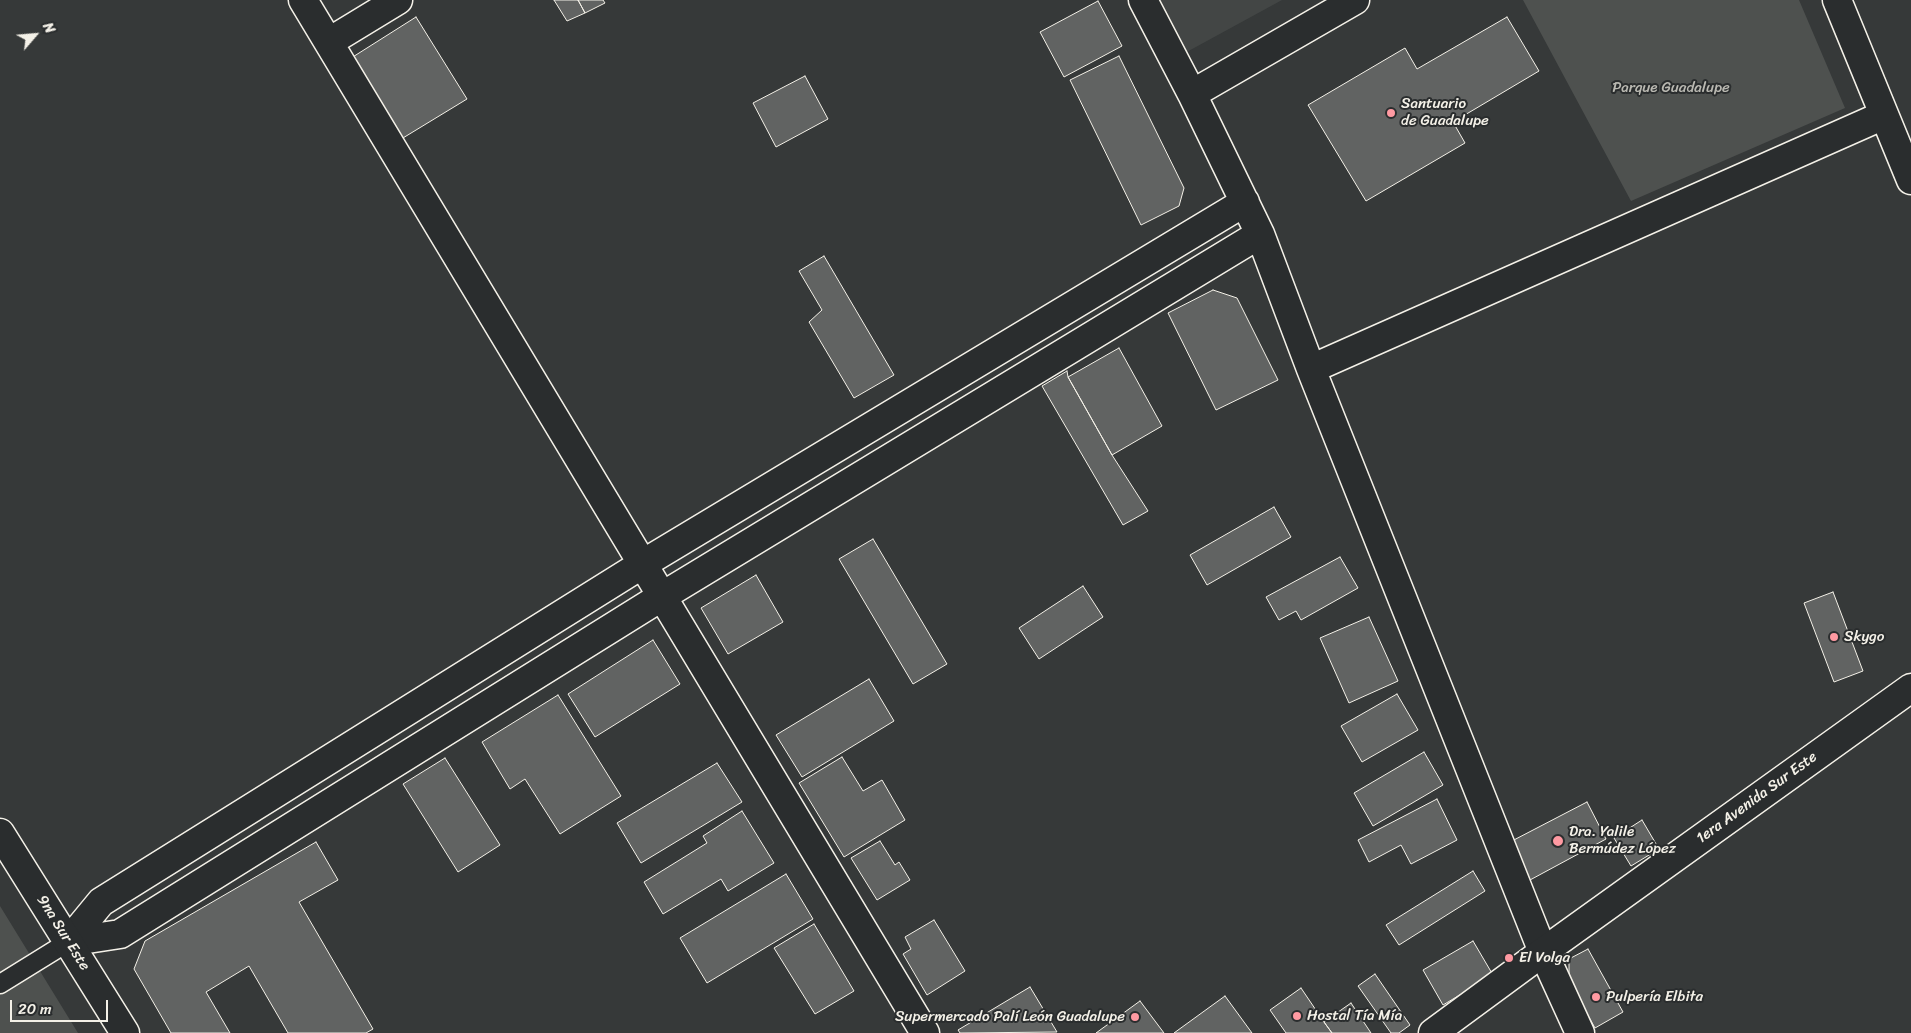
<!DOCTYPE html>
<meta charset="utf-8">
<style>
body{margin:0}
#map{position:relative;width:1911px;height:1033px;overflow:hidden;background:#363939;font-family:Sriracha,sans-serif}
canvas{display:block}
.north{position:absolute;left:10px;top:10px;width:50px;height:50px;-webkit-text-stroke:4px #2a2d2e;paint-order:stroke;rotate:63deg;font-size:14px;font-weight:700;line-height:20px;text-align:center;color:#f4f1e8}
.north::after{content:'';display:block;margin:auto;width:18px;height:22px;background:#f4f1e8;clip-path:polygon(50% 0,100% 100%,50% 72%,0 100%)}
.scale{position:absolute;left:10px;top:1000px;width:98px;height:22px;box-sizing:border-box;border:2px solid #f4f1e8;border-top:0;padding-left:6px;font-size:15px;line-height:18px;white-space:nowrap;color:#f4f1e8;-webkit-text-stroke:4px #2a2d2e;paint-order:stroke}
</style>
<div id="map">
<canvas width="1911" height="1033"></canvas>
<div class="north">N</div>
<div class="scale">20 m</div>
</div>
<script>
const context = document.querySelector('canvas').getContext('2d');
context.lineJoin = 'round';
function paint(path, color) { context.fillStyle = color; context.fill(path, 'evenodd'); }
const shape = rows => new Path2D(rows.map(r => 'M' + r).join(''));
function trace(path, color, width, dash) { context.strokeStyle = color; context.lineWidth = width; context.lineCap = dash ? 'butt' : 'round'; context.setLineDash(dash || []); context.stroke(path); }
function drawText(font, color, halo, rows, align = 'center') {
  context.font = font + ' Sriracha,sans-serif'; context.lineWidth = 4; context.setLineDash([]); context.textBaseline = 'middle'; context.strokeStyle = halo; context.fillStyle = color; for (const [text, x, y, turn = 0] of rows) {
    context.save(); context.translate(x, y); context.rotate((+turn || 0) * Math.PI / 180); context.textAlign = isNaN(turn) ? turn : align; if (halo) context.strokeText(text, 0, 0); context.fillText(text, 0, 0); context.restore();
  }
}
const built = shape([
 [1159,0,1282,0,1183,54]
]);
const green = shape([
 [1523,0,1799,0,1845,108,1631,201],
 [0,906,78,1033,0,1033]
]);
const building = shape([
 [554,0,578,0,585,13,567,21,554,0],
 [578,0,603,0,605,3,585,13,578,0],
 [1098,1,1122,46,1064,77,1040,32,1098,1],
 [416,17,467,99,398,141,348,60,416,17],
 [1507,17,1539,71,1453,122,1465,143,1366,201,1308,105,1405,48,1417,69,1507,17],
 [1119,56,1184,188,1179,206,1141,225,1070,80,1119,56],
 [805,76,828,119,776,147,753,103,805,76],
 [824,256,894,375,854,398,809,322,822,310,799,271,824,256],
 [1213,290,1237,298,1278,380,1216,410,1168,313,1213,290],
 [1119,348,1162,426,1112,455,1068,377,1119,348],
 [1067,371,1068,377,1112,455,1148,511,1123,525,1042,386,1067,371],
 [1274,507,1291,537,1207,585,1190,555,1274,507],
 [873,539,947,664,913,684,839,559,873,539],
 [1340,557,1358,588,1301,620,1296,611,1279,620,1266,597,1340,557],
 [756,575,783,622,728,654,701,608,756,575],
 [1083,586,1103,617,1039,659,1019,628,1083,586],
 [1833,592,1863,671,1834,682,1804,603,1833,592],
 [1369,617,1398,681,1349,703,1320,638,1369,617],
 [653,640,680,684,595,737,568,694,653,640],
 [869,679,894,721,802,777,776,735,869,679],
 [1397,694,1418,730,1362,762,1341,726,1397,694],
 [558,695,621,796,560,834,525,779,510,789,482,742,558,695],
 [1424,752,1443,785,1373,826,1354,793,1424,752],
 [842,757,863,791,882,780,905,820,844,857,799,783,842,757],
 [445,758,500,845,458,872,403,784,445,758],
 [717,763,742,802,641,863,617,823,717,763],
 [1437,799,1457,840,1411,864,1401,845,1369,862,1358,840,1437,799],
 [1587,802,1606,839,1530,880,1510,842,1587,802],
 [742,811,774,863,728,891,721,879,663,914,644,882,707,843,703,836,742,811],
 [1642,820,1659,849,1631,866,1614,838,1642,820],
 [880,841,895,865,899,862,910,880,877,900,851,858,880,841],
 [316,842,338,880,299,902,373,1029,366,1033,288,1033,249,966,206,992,230,1033,171,1033,134,969,145,941,316,842],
 [1473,871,1485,891,1399,945,1386,925,1473,871],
 [786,874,813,919,707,983,680,938,786,874],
 [934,920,965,971,927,995,903,954,911,949,905,937,934,920],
 [814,924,854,991,815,1014,774,948,814,924],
 [1473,941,1493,975,1443,1005,1423,970,1473,941],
 [1588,949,1623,1012,1595,1028,1569,982,1569,959,1588,949],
 [1375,974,1410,1025,1399,1033,1391,1033,1358,986,1375,974],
 [1030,987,1057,1032,960,1033,958,1030,1030,987],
 [1301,988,1324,1022,1332,1033,1286,1033,1270,1010,1301,988],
 [1225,996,1252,1033,1174,1033,1225,996],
 [1140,1001,1164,1033,1096,1033,1140,1001],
 [1351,1003,1371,1033,1332,1033,1324,1022,1351,1003]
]);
const service = shape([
 [0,984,68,942]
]);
const minor = shape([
 [303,0,925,1033],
 [1143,0,1192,94,1260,234,1311,369,1543,952,1580,1033],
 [1837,0,1911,180],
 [329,42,398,0],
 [1192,94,1355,0],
 [1311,369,1884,115],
 [68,942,101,902,641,565,1245,202],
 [68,942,120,934,661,597,1260,234]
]);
const tertiary = shape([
 [0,833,125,1033],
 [1433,1033,1543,952,1911,688]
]);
const markers = [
 [1391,113,5,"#ff9aa2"],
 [1834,637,5,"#ff9aa2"],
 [1558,841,6,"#ff9aa2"],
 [1509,958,5,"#ff9aa2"],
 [1596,997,5,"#ff9aa2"],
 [1297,1016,5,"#ff9aa2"],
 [1135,1017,5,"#ff9aa2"]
];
const parkNames = [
 ["Parque Guadalupe",1671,88]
];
const poiNames = [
 ["Santuario",1401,104],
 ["de Guadalupe",1401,121],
 ["Skygo",1844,637],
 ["Dra. Yalile",1569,832],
 ["Bermúdez López",1569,849],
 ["El Volga",1519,958],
 ["Pulpería Elbita",1606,997],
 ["Hostal Tía Mía",1307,1016],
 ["Supermercado Palí León Guadalupe",1125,1017,"right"]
];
const streetNames = [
 ["1era Avenida Sur Este",1757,798,-36],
 ["9na Sur Este",63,933,58]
];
paint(built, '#434645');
paint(green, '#4e514f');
paint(building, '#616362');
trace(building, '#f4f1e8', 1);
trace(service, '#f4f1e8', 21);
trace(minor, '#f4f1e8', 31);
trace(tertiary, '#f4f1e8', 31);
trace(service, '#2a2d2e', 18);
trace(minor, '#2a2d2e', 28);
trace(tertiary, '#2a2d2e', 28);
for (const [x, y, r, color] of markers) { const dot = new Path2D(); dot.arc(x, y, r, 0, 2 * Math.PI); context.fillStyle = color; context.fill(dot); trace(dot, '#2a2d2e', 2); }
drawText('15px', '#bab9b2', '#2a2d2e', parkNames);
drawText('15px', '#f4f1e8', '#2a2d2e', poiNames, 'left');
drawText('15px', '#f4f1e8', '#2a2d2e', streetNames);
</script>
